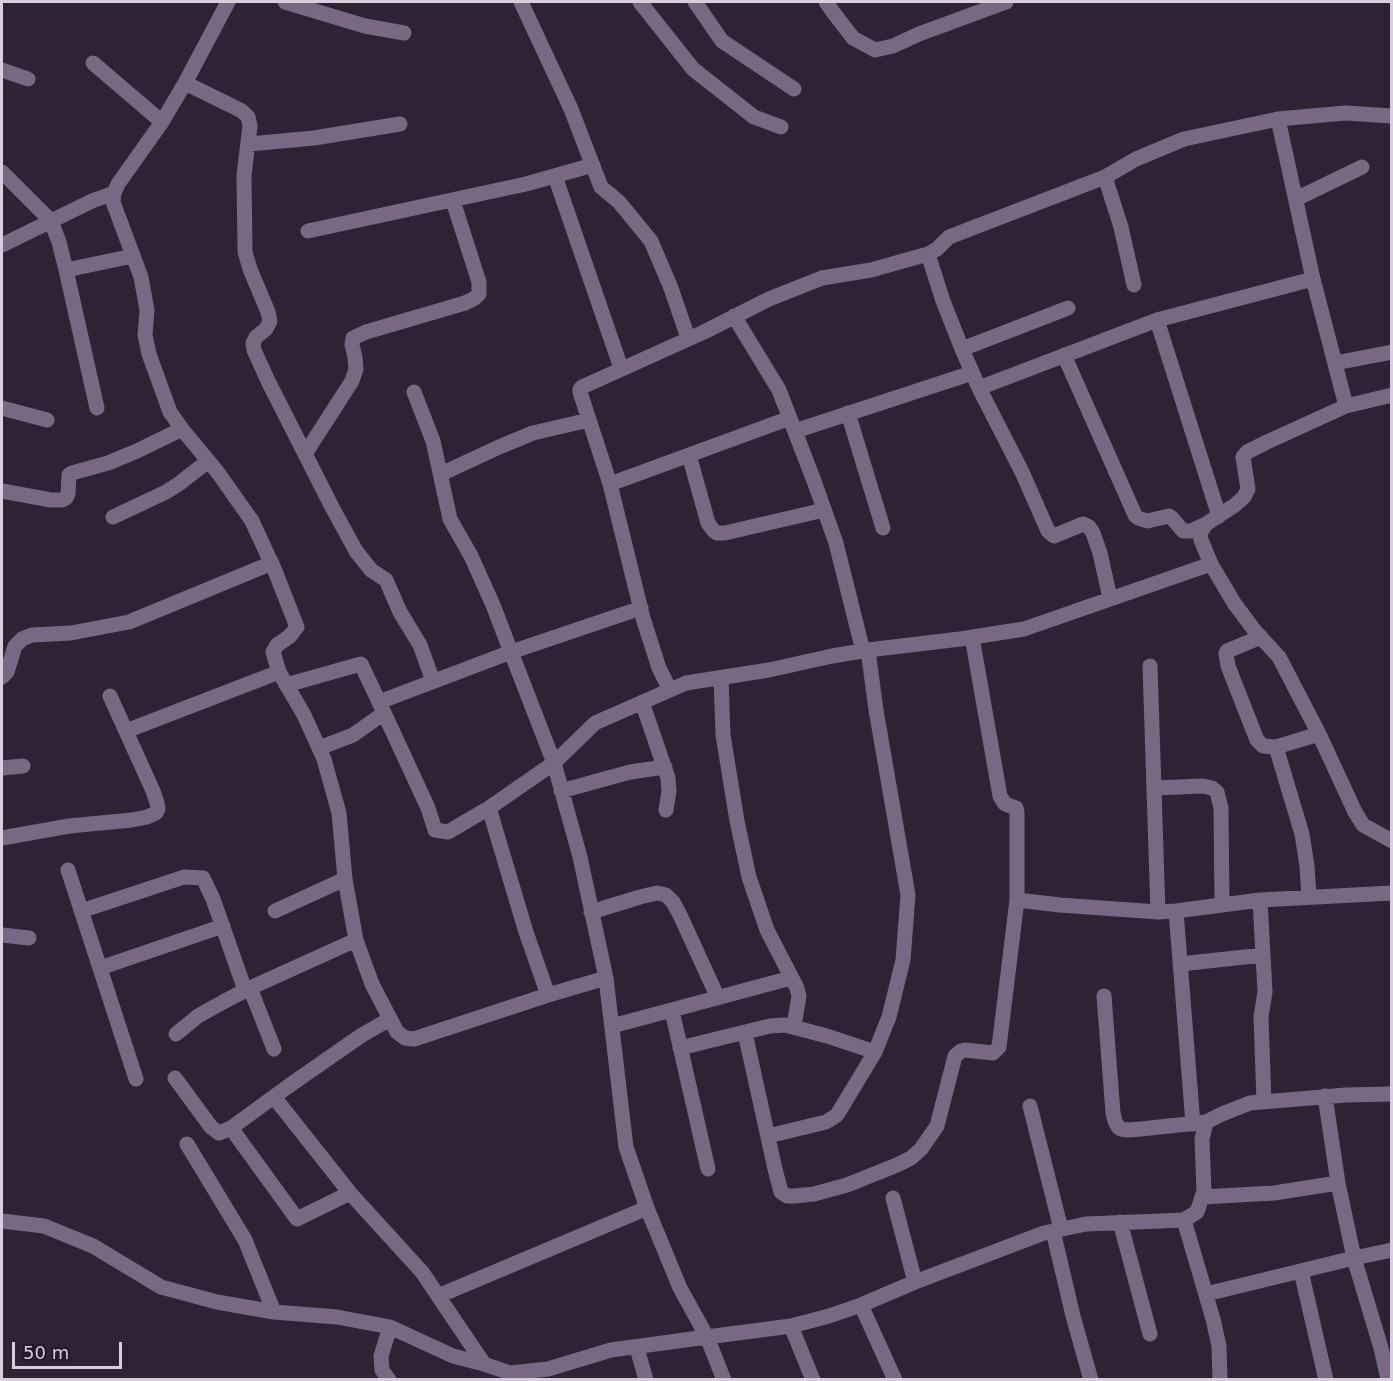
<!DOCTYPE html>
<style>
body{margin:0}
#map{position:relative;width:1393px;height:1381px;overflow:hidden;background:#2e2235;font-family:"DejaVu Sans",sans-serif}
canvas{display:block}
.frame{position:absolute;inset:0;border:3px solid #d7d0dc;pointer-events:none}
.scale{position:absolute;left:12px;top:1342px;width:110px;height:27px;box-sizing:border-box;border:3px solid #d7d0dc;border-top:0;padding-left:8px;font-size:18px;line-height:21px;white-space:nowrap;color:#d7d0dc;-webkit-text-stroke:4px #24182b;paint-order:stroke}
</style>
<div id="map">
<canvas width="1393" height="1381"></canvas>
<div class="frame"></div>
<div class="scale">50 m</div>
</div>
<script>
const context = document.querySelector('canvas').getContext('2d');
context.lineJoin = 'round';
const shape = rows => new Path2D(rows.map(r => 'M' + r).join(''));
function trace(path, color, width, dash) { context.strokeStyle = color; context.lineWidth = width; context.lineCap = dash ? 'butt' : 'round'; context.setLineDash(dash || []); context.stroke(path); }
const minor = shape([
 [228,2,185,83,162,122,118,184,114,193,113,202,141,277,147,310,145,335,149,354,170,412,182,429,219,474,252,521,275,571,297,627,290,636,277,645,273,652,279,672,304,715,324,759,339,813,345,879,356,940,372,984,397,1032,405,1038,414,1039,548,995,606,978],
 [285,2,365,26,404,33],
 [521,2,571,109,601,187,619,202,651,241,671,288,688,338],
 [640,2,693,69,754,117,781,127],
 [695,2,722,41,794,89],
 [826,2,833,12,853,38,875,50,893,46,919,34,1006,2],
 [93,63,162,122],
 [2,70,28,79],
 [185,83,234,107,242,111,248,117,250,126,244,175,245,252,250,269,268,312,270,321,266,329,256,337,253,343,254,350,268,381,333,509,356,551,371,570,386,580,400,612,420,645,433,681],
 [1278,119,1313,279],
 [249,144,314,138,400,124],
 [2,172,51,221,59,242,66,270],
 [555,176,621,368],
 [1105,177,1121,227,1134,285],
 [1296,199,1362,167],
 [308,231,526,184,593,165],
 [2,245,92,201,114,193],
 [928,254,943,301,962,349],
 [1068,308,962,349,979,388,1022,472,1048,531,1054,536,1083,524,1089,527,1093,533,1100,553,1110,598],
 [734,316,779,390,814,481,836,543,863,651],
 [1157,320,1219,516],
 [1064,355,1135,515,1138,518,1147,521,1169,516,1172,518,1183,531,1191,531,1206,524],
 [1335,363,1392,352],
 [979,388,1157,320,1313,279,1346,406],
 [414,392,433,441,450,519,471,556,493,605,511,652,554,763,489,808,448,832,435,830,428,808,379,702,511,652,641,608],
 [2,408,47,420],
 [97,408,66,270,133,256],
 [848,413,883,528],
 [795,431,972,373],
 [305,454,352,381,356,369,355,357,352,345,353,338,366,332,465,303,475,298,479,294,479,282,453,201],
 [689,455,708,523,713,530,717,533,725,533,824,510],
 [441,474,499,447,533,433,589,420],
 [610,484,790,418],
 [2,491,51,500,62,500,66,498,68,494,69,475,72,473,108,463,137,451,182,429],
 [113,517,166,492,180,483,208,461],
 [1211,564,1201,540,1200,533,1206,524,1235,505,1244,497,1248,489,1243,457,1247,452,1267,442,1346,406,1392,395],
 [972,637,1000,796,1005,804,1016,808,1017,812,1017,900,1060,905,1158,912,1176,911,1260,900,1392,893],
 [1261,637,1227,651,1226,653,1228,666,1257,740,1263,746,1276,747,1319,734],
 [1150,666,1158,912],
 [2,677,7,672,15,646,22,639,32,635,71,633,129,622,272,563],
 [721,678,723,735,737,821,749,877,767,930,797,988,799,996,794,1026],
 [286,685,361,664,379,702],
 [670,690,659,668,643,618,610,484,580,392,580,389,582,387,704,332,769,299,822,278,871,270,928,254,937,249,949,237,1105,177,1136,159,1184,139,1278,119,1345,113,1392,116],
 [642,702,668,778,669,791,666,810],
 [126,731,279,672],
 [1276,747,1302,834,1307,866,1309,897],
 [319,748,353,735,384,713],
 [2,768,23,766],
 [1155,788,1203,786,1212,788,1217,792,1221,808,1222,905],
 [561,791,630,772,665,767],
 [489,808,526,932,548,995],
 [2,838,69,826,132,820,147,817,156,813,158,809,157,803,153,791,110,696],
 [68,870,136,1079],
 [1260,900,1265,992,1261,1017,1264,1102],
 [81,911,184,877,203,878,213,899,245,990],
 [275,911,345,879],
 [1176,911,1193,1124],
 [591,912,640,897,657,893,666,895,673,902,680,915,718,998],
 [2,935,29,938],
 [1180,964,1263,955],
 [100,968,223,926],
 [250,988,274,1049],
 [1104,996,1113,1113,1115,1121,1118,1127,1121,1129,1127,1130,1141,1129,1206,1122],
 [672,1011,708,1169],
 [612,1026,791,978],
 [745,1033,775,1169,781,1192,787,1196,794,1196,814,1194,847,1185,897,1165,911,1158,921,1149,937,1126,955,1056,961,1051,965,1050,993,1053,999,1047,1017,900],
 [176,1034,198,1016,223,1002,250,988,356,940],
 [680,1048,770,1026,785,1025,827,1036,875,1052],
 [175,1078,211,1127,219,1133,231,1128,290,1085,362,1035,390,1019],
 [1325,1096,1338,1183,1354,1258,1381,1348,1388,1379,1392,1378],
 [274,1097,350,1193,422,1272,484,1364],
 [1030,1106,1061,1229],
 [231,1128,297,1219,350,1193],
 [768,1136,826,1122,837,1115,875,1052,889,1017,903,960,908,895,876,710,868,650],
 [187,1144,245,1240,274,1312],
 [1202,1197,1274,1193,1338,1183],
 [893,1198,915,1282],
 [1184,1220,1213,1319,1219,1346,1220,1380],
 [2,1221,44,1226,93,1246,161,1287,217,1302,274,1312,337,1317,390,1327,381,1356,382,1370,389,1380],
 [1120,1222,1150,1334],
 [1053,1231,1073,1316,1091,1380],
 [1301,1271,1326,1380],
 [1206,1294,1354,1258,1392,1250],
 [438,1296,647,1208],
 [791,1326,813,1380],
 [390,1327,453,1356,484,1364,510,1373,548,1369,611,1350,707,1337,680,1288,647,1208,626,1147,606,978,580,857,554,763,595,723,686,683,769,670,832,656,868,650,960,639,1024,629,1211,564,1234,603,1255,631,1279,657,1319,734,1355,812,1363,825,1392,841],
 [637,1348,646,1380],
 [724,1380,707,1337,791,1326,829,1316,861,1305],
 [895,1380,861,1305,915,1282,1044,1233,1086,1224,1184,1220,1197,1212,1204,1191,1202,1139,1206,1122,1222,1114,1250,1103,1346,1095,1392,1094]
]);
trace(minor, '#786883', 15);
</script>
